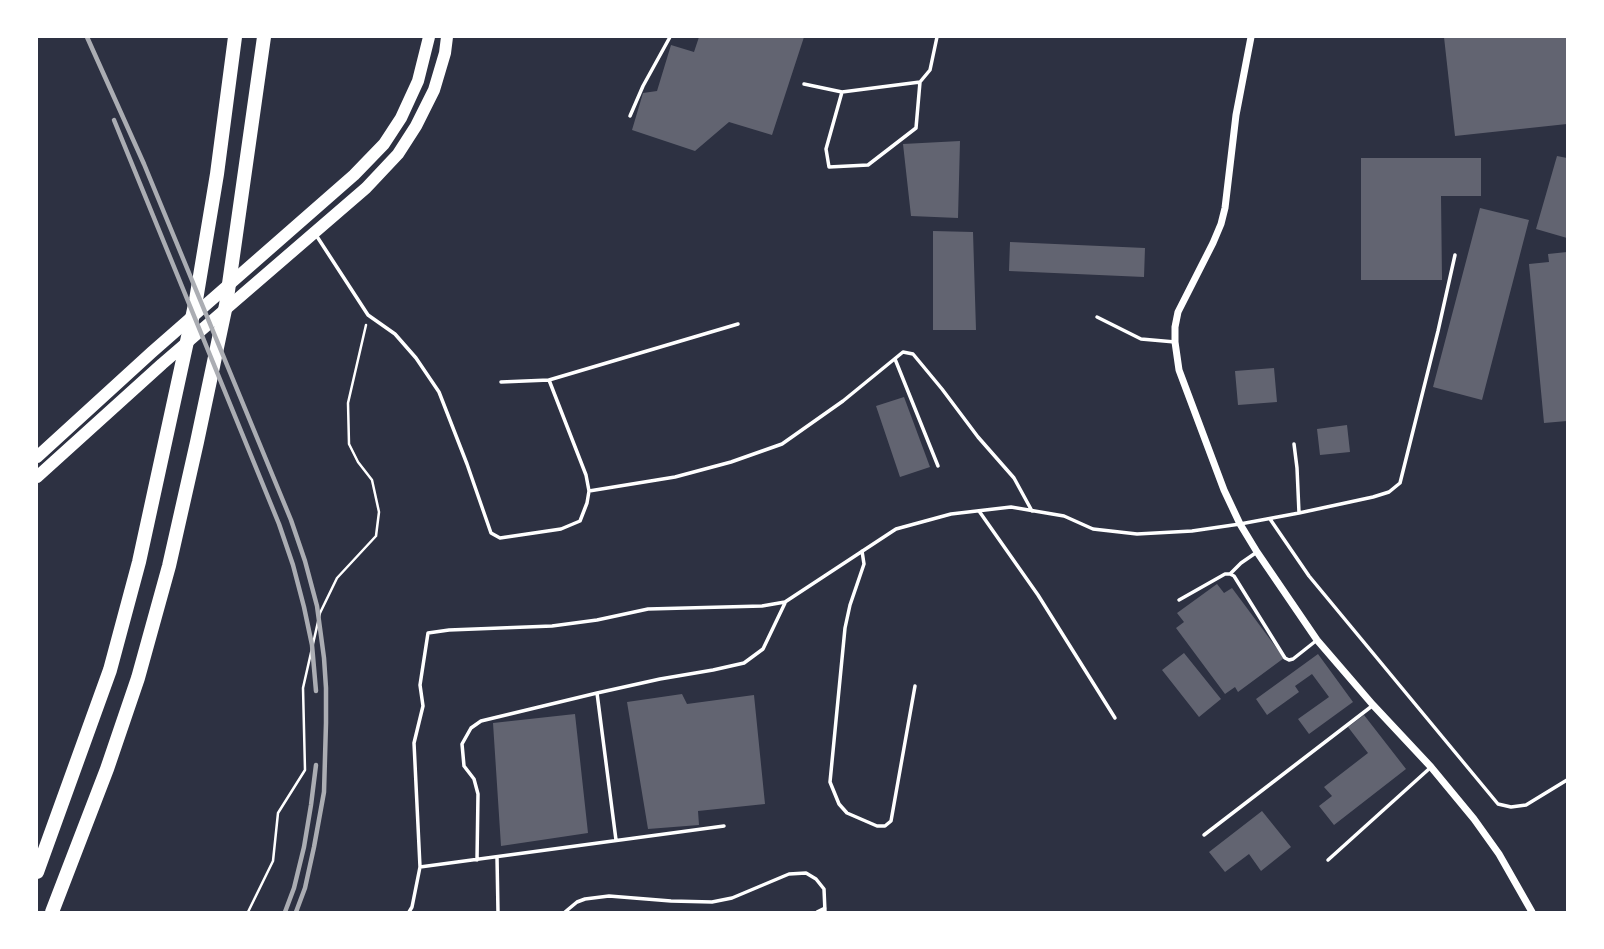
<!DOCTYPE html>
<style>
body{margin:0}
#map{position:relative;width:1604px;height:949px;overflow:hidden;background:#2d3142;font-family:"Sofia Sans Condensed",sans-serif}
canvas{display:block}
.frame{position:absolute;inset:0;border:38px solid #fff;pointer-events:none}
</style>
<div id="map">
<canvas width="1604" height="949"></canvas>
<div class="frame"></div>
</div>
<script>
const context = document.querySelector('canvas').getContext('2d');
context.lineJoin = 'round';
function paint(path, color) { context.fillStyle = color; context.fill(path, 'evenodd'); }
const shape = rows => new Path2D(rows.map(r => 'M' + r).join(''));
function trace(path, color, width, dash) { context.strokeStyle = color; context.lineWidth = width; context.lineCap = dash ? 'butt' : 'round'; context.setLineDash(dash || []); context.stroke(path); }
const building = shape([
 [699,37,804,37,772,135,729,122,695,151,632,130,643,93,657,91,671,45,694,52],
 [1444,37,1567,37,1567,124,1455,136],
 [960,141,958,218,911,216,903,144],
 [1557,156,1567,158,1567,238,1536,229],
 [1361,158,1481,158,1481,196,1441,196,1442,280,1361,280],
 [1480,208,1529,220,1482,400,1433,387],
 [933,231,973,232,976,330,933,330],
 [1010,242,1145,248,1144,277,1009,271],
 [1567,252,1567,421,1544,423,1529,264,1549,262,1548,254],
 [1274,368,1277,402,1238,405,1235,371],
 [904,397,930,467,900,477,876,406],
 [1347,425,1350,452,1320,455,1317,429],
 [1217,584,1224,593,1232,588,1284,658,1238,692,1235,687,1225,694,1176,628,1184,622,1177,613],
 [1184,653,1221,699,1199,717,1162,670],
 [1318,654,1353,702,1309,734,1298,719,1329,697,1312,674,1295,686,1299,692,1267,715,1256,699],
 [682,694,687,704,754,695,765,804,698,811,699,825,648,829,627,702],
 [575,714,588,833,501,846,493,723],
 [1364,715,1406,769,1334,825,1319,806,1332,796,1324,787,1368,753,1348,727],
 [1262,811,1291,847,1261,871,1249,854,1225,872,1209,852]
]);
const path = shape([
 [248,912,273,861,278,813,305,770,303,688,320,613,337,578,376,536,379,512,372,480,358,462,349,444,348,403,366,325]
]);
const service = shape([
 [804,84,842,92,920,82,930,70,937,37],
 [842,92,826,149,829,167,868,165,916,128,920,82],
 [630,116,643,86,670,37],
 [316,235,368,315,395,334,416,358,439,392,467,464,491,533,500,538,561,529,580,521,587,503,589,491,675,477,731,462,782,444,843,401,903,352,913,354,942,389,978,437,1014,478,1032,511],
 [1097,317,1141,339,1175,342],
 [895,359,938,466],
 [549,380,586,475,589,491],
 [501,382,549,380,738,324],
 [1294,444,1297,468,1299,513],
 [979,511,1038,595,1115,718],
 [1270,519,1309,576,1498,804,1511,807,1526,805,1567,780],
 [862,551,864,564,850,605,845,628,830,782,839,804,847,813,877,826,885,826,891,821,915,686],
 [1230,574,1241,563,1257,552],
 [1179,600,1225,574,1230,574,1234,576,1285,658,1289,660,1293,659,1317,640],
 [597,693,616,840],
 [1204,835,1372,706],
 [497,857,498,912],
 [477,860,478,794,474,779,464,766,462,744,471,728,481,721,597,693,660,679,713,670,744,663,763,649,785,603],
 [1328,860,1430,768],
 [420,867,414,743,423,706,420,685,428,633,449,630,552,626,597,620,648,609,762,606,785,602,896,529,951,514,1011,507,1064,516,1093,529,1137,534,1192,531,1240,524,1299,513,1373,497,1389,492,1400,483,1438,331,1455,255],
 [409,912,412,907,420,867,724,826],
 [565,912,577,902,585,899,609,896,671,901,712,902,732,898,789,874,806,873,816,879,824,889,825,912],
 [817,912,825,908]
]);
const minor = shape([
 [1251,37,1236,115,1225,208,1221,224,1213,243,1178,312,1175,327,1175,342,1179,370,1224,490,1240,524,1257,552,1317,640,1373,705,1431,767,1474,819,1499,854,1532,912]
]);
const primary = shape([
 [37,457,152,352,354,175,384,144,401,118,418,81,429,37],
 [37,477,162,364,366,188,398,154,416,126,434,90,445,53,447,37]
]);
const motorway = shape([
 [37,872,110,670,139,562,196,300,217,174,235,37],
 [52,912,107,769,138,678,169,566,197,442,226,305,264,37]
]);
const rail = shape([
 [87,37,144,164,291,520,305,561,317,606,324,658,326,688,326,723,324,792,314,847,305,888,296,912],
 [114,120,279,524,293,565,304,607,312,645,316,691],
 [285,912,294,888,304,847,311,805,316,765]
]);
paint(building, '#626471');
trace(path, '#fff', 2.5);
trace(service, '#fff', 3.5);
trace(minor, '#fff', 7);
trace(primary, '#fff', 12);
trace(motorway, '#fff', 14);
trace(rail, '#abadb3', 4.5);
</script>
